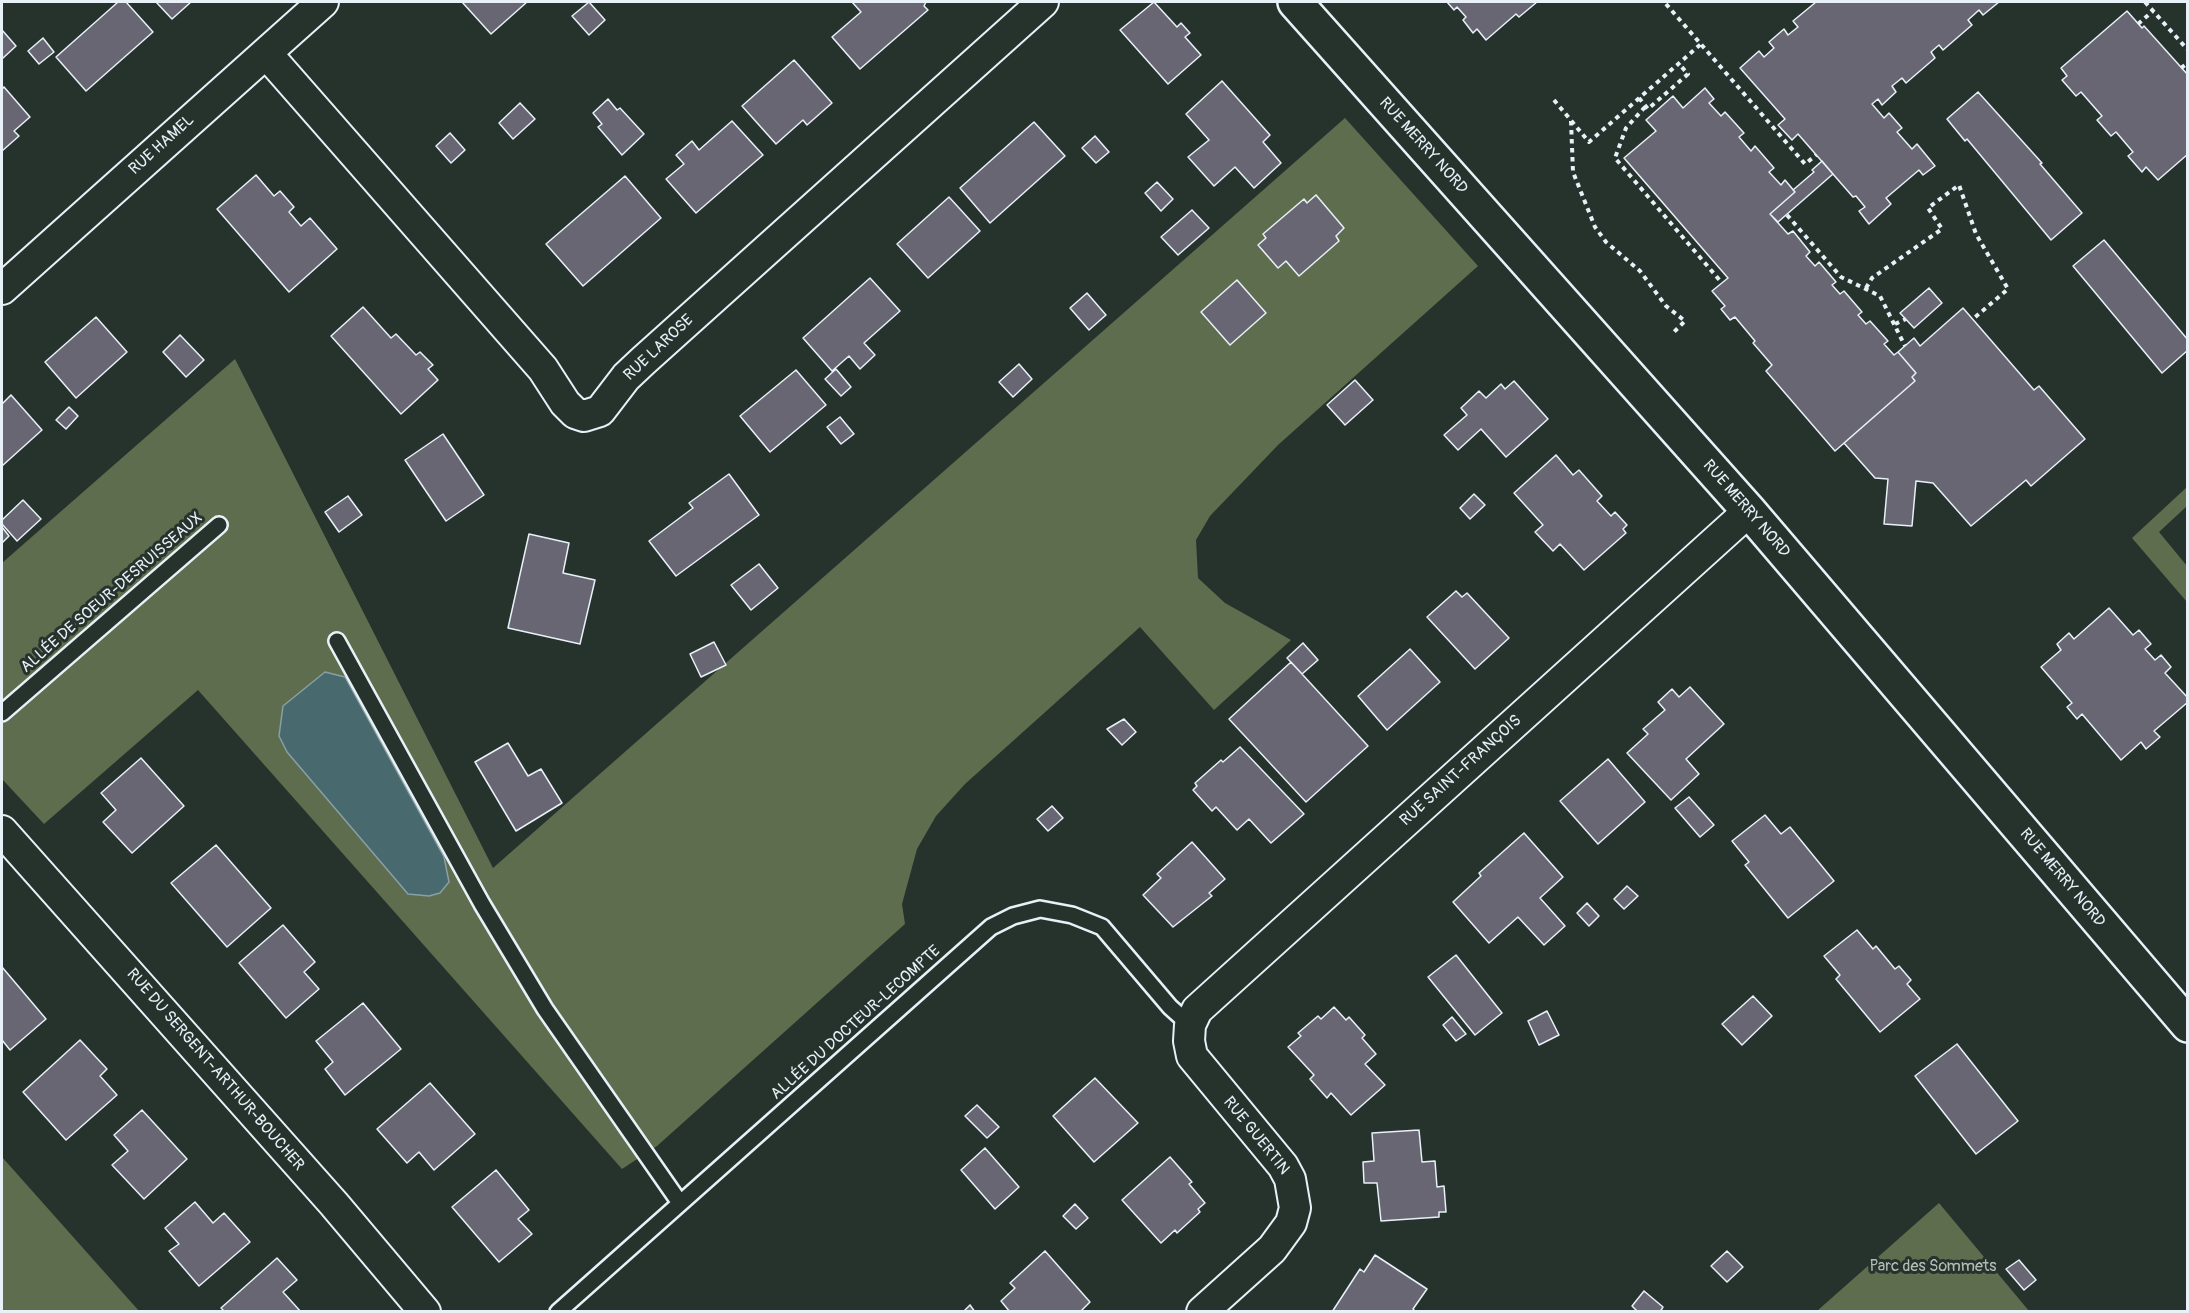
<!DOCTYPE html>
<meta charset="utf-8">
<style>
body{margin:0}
#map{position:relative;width:2189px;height:1313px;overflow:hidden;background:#26332d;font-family:Pangolin,sans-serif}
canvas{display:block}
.frame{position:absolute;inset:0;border:3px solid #e8f1f8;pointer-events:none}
</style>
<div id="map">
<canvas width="2189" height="1313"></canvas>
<div class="frame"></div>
</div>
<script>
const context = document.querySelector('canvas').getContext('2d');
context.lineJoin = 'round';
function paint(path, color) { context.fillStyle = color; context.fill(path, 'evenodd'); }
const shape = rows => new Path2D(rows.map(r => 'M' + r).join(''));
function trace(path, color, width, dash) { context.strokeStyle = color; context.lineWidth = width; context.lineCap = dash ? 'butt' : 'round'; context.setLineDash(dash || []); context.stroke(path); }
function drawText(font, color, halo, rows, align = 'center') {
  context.font = font + ' Pangolin,sans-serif'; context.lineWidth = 6; context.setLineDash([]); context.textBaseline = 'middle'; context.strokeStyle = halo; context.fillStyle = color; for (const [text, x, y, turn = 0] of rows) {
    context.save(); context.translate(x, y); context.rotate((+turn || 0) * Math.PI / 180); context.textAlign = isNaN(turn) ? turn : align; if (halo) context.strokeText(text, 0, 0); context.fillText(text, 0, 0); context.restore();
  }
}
const green = shape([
 [1345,118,1478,266,1278,445,1210,516,1196,540,1198,578,1225,603,1291,640,1214,710,1140,627,965,784,936,816,917,849,902,904,905,924,657,1146,622,1169,198,690,44,824,2,779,2,563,235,359,493,868],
 [2187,487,2187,506,2159,532,2187,566,2187,602,2132,538],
 [2,1157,139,1311,2,1311],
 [1939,1203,2029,1311,1817,1311]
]);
const water = shape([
 [325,672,345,677,444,857,449,882,440,893,429,896,408,894,287,752,279,736,283,706,325,672]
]);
const building = shape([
 [118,2,126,2,153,32,86,91,56,57,118,2],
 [156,2,191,2,172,19,156,2],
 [462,2,527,2,491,34,462,2],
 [589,2,605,20,589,35,572,16,589,2],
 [852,2,926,2,924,6,928,10,860,69,832,37,861,12,852,2],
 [1154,2,1177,27,1181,23,1190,33,1185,37,1201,55,1168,84,1120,30,1154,2],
 [1447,2,1537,2,1519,17,1516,14,1486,40,1477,29,1473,33,1463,20,1466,17,1457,7,1454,10,1447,2],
 [1816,2,1999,2,1983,15,1979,10,1968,20,1972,25,1943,50,1939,45,1931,52,1935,58,1906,83,1902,78,1892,86,1896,92,1882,105,1878,99,1872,104,1884,118,1889,113,1902,128,1897,132,1912,149,1917,144,1935,166,1923,175,1919,170,1886,198,1891,204,1869,224,1859,211,1865,207,1856,196,1853,197,1798,134,1792,140,1778,125,1785,119,1740,68,1759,51,1764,57,1774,48,1769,42,1784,29,1788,35,1798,27,1793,21,1816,2],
 [2127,11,2142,28,2144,26,2188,75,2188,154,2158,180,2146,167,2142,172,2128,156,2133,152,2116,132,2111,136,2097,120,2102,116,2081,92,2076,96,2062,80,2067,76,2061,68,2127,11],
 [2,30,16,46,2,59,2,30],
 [43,38,54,52,39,64,28,51,43,38],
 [794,60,832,103,807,125,803,120,776,144,742,106,794,60],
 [1222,81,1270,135,1263,142,1281,163,1254,188,1235,167,1214,186,1188,157,1209,140,1186,114,1222,81],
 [4,87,30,117,14,131,19,136,2,151,2,89,4,87],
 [1705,88,1714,99,1709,103,1721,116,1725,112,1744,133,1739,137,1751,151,1755,146,1774,168,1769,172,1781,185,1785,180,1795,192,1770,214,1788,234,1793,231,1810,252,1806,256,1815,266,1819,262,1836,282,1832,285,1840,294,1844,291,1862,312,1858,315,1866,324,1870,321,1888,341,1884,344,1894,355,1898,352,1916,373,1912,377,1915,381,1835,451,1766,371,1772,365,1753,343,1755,341,1735,317,1730,320,1721,309,1725,306,1712,291,1728,278,1624,158,1656,131,1646,120,1673,96,1683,108,1705,88],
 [1978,92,2042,163,2040,164,2082,213,2051,240,1967,139,1965,141,1947,119,1978,92],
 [608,99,617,110,620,108,644,134,622,155,598,127,602,124,593,113,608,99],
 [520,103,535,119,513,139,499,123,520,103],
 [732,121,763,155,696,213,666,179,684,164,676,155,692,141,699,150,732,121],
 [1034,122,1065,156,990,223,960,188,1034,122],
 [450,133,465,150,451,163,436,146,450,133],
 [1095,136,1109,152,1096,163,1082,148,1095,136],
 [1822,161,1833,174,1778,222,1770,214,1795,192,1793,190,1814,172,1812,170,1822,161],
 [256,175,274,196,280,191,294,207,289,212,301,226,310,218,337,249,289,292,217,209,256,175],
 [625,176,661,218,583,286,546,244,625,176],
 [1157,182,1173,199,1161,211,1145,193,1157,182],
 [1316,195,1344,228,1336,236,1339,241,1299,276,1286,261,1278,268,1258,245,1266,238,1263,234,1304,199,1307,203,1316,195],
 [949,197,980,231,928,278,897,244,949,197],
 [1192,210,1209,228,1178,255,1161,237,1192,210],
 [2104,240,2188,340,2188,350,2162,373,2073,266,2104,240],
 [870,278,900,311,864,343,875,355,860,369,849,356,832,371,803,338,870,278],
 [1237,280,1266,313,1230,345,1201,312,1237,280],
 [1929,288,1942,303,1914,328,1900,313,1929,288],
 [1087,293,1106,315,1089,330,1070,308,1087,293],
 [363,307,391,338,396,334,416,355,420,352,433,365,428,369,438,380,401,414,331,336,363,307],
 [1963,308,2034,390,2039,386,2085,439,2031,486,2026,480,1971,526,1933,483,1916,481,1912,526,1884,524,1888,479,1875,478,1844,443,1915,381,1912,377,1916,373,1898,352,1914,338,1920,346,1963,308],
 [96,317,127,352,76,398,45,362,96,317],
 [180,335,204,360,186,377,163,352,180,335],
 [1019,364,1032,379,1013,397,999,382,1019,364],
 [836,369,851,387,841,396,825,379,836,369],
 [796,370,826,405,770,452,740,416,796,370],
 [1355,380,1373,400,1345,425,1327,405,1355,380],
 [1514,381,1548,419,1506,457,1481,429,1458,450,1444,435,1467,415,1461,408,1479,391,1486,398,1501,384,1505,389,1514,381],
 [11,395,42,430,2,466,2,404,11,395],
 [69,407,78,416,66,429,56,420,69,407],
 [840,417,854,434,841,444,827,427,840,417],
 [443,434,484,495,446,521,405,460,443,434],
 [1556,455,1573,475,1579,470,1602,496,1597,501,1611,516,1615,512,1627,525,1623,529,1626,533,1584,570,1560,544,1553,551,1535,532,1543,525,1514,493,1556,455],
 [729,474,759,515,676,576,649,541,693,508,689,503,729,474],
 [1474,494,1485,505,1470,519,1460,508,1474,494],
 [348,496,362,515,339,532,325,512,348,496],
 [23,500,41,519,17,541,2,524,2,520,23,500],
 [2,527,9,536,2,543,2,527],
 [529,534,569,543,563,573,595,580,580,644,508,628,529,534],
 [759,564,778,588,751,610,731,585,759,564],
 [1456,591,1462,597,1467,593,1509,638,1475,669,1427,617,1456,591],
 [2109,608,2133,635,2139,630,2151,644,2145,649,2155,660,2161,655,2171,667,2165,673,2188,698,2188,702,2154,731,2160,737,2146,749,2141,742,2121,760,2082,714,2077,719,2067,707,2072,703,2041,667,2061,650,2057,644,2069,633,2074,639,2109,608],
 [714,642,726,665,701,677,690,654,714,642],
 [1303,643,1318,660,1302,674,1287,658,1303,643],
 [1410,649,1440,682,1387,730,1358,696,1410,649],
 [1291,662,1368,746,1306,802,1229,719,1291,662],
 [1690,687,1724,724,1686,759,1699,774,1671,800,1627,753,1648,734,1643,729,1665,710,1658,702,1672,689,1679,697,1690,687],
 [1124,719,1136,732,1122,745,1107,729,1124,719],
 [508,743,528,776,541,769,562,803,516,831,475,762,508,743],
 [1240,747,1304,814,1271,843,1249,819,1237,830,1216,807,1212,811,1193,790,1197,786,1195,783,1221,760,1223,762,1240,747],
 [141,758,184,806,132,853,103,822,116,810,101,793,141,758],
 [1608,759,1645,802,1598,844,1560,801,1608,759],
 [1689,797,1714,825,1700,837,1675,808,1689,797],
 [1052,806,1063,818,1048,831,1037,819,1052,806],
 [1765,815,1781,834,1790,827,1834,881,1788,918,1745,865,1749,862,1732,841,1765,815],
 [1524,833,1563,877,1540,898,1565,926,1544,945,1518,917,1489,943,1453,902,1481,876,1479,873,1524,833],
 [1192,842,1225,879,1209,893,1212,896,1173,927,1143,895,1161,878,1157,874,1192,842],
 [216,845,271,908,227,947,171,883,216,845],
 [1627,886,1638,896,1624,909,1614,899,1627,886],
 [1587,903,1599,916,1589,926,1577,913,1587,903],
 [283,925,315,962,304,972,319,989,286,1018,239,963,283,925],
 [1857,930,1873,949,1876,946,1895,969,1899,966,1911,980,1907,984,1920,999,1880,1032,1836,979,1840,975,1824,956,1857,930],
 [1456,955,1502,1013,1475,1035,1428,977,1456,955],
 [2,967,46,1019,10,1050,2,1040,2,967],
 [1753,996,1772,1016,1742,1045,1722,1024,1753,996],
 [363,1003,401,1049,345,1095,325,1069,333,1062,316,1041,363,1003],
 [1334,1007,1346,1020,1349,1017,1365,1035,1362,1038,1376,1054,1365,1064,1385,1085,1351,1115,1331,1093,1327,1098,1310,1079,1314,1075,1288,1047,1301,1036,1298,1033,1318,1016,1321,1019,1334,1007],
 [1547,1011,1559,1035,1539,1045,1528,1021,1547,1011],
 [1452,1017,1466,1034,1456,1041,1443,1025,1452,1017],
 [80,1040,107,1069,100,1076,117,1095,66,1140,23,1092,80,1040],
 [1957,1044,2018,1121,1976,1154,1915,1076,1957,1044],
 [1095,1078,1138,1123,1094,1162,1053,1116,1095,1078],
 [430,1083,475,1134,434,1170,419,1152,407,1163,377,1129,430,1083],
 [977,1105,999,1127,987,1138,965,1116,977,1105],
 [142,1110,187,1159,144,1199,112,1165,128,1151,114,1135,142,1110],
 [1419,1130,1422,1162,1435,1161,1437,1187,1444,1186,1446,1212,1439,1212,1439,1217,1381,1221,1377,1183,1364,1183,1363,1162,1374,1161,1372,1133,1419,1130],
 [985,1148,1019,1187,995,1209,961,1170,985,1148],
 [1170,1157,1192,1182,1189,1184,1205,1203,1198,1209,1200,1212,1177,1233,1175,1230,1161,1243,1122,1200,1170,1157],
 [496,1170,529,1210,518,1219,532,1234,499,1262,452,1207,496,1170],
 [195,1202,213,1223,224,1213,250,1242,199,1286,169,1251,179,1244,165,1228,195,1202],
 [1075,1204,1088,1218,1076,1229,1063,1216,1075,1204],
 [1045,1251,1090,1302,1080,1312,1010,1312,1001,1301,1015,1288,1010,1283,1045,1251],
 [1727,1251,1743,1267,1727,1282,1711,1266,1727,1251],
 [1375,1255,1427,1289,1413,1309,1416,1312,1332,1312,1360,1269,1364,1272,1375,1255],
 [277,1258,297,1280,283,1292,301,1312,225,1312,221,1308,277,1258],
 [2019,1260,2036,1280,2024,1290,2006,1269,2019,1260],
 [1644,1291,1663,1307,1660,1312,1638,1312,1632,1306,1644,1291],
 [970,1305,975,1312,963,1312,970,1305]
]);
const path = shape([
 [2145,2,2188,50],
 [1666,4,1805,164,1816,155],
 [2138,24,2153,11],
 [2181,68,2188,63],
 [1639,98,1648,109,1688,74,1679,64],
 [1554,100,1589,142,1701,44],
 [1645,107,1626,128,1615,158,1722,283],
 [1571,121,1573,172,1595,227,1606,242,1640,271,1666,306,1685,321,1674,332],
 [1787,215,1841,277,1880,296,1905,346],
 [1866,288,1872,278,1942,229,1928,208,1959,185,1976,234,2008,289,1973,319],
 [1895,324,1906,319]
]);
const service = shape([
 [337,641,482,904,545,1009,680,1203],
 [2,713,219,525],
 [558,1312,991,927,1013,916,1040,909,1072,915,1102,927,1170,1007,1190,1025]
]);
const minor = shape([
 [266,53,543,369,565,403,575,413,584,416,600,411,626,377,643,361,1043,2],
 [2,289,323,2],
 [2,831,334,1204,425,1312],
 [1202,1312,1272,1249,1291,1223,1295,1208,1290,1179,1283,1166,1192,1056,1189,1041,1190,1025,1197,1010,1749,511]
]);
const secondary = shape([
 [1295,2,1749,511,2188,1025]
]);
const streetNames = [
 ["RUE HAMEL",162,145,-42],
 ["RUE MERRY NORD",1423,146,48],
 ["RUE LAROSE",659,348,-43],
 ["RUE MERRY NORD",1746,509,49],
 ["ALLÉE DE SOEUR-DESRUISSEAUX",112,593,-41],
 ["RUE SAINT-FRANÇOIS",1461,771,-42],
 ["RUE MERRY NORD",2062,878,50],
 ["ALLÉE DU DOCTEUR-LECOMPTE",856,1023,-42],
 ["RUE DU SERGENT-ARTHUR-BOUCHER",215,1070,49],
 ["RUE GUERTIN",1256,1136,51]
];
const parkNames = [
 ["Parc des Sommets",1933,1267]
];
paint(green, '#5f6d4f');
paint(water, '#486a6e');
trace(water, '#88a0a5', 1.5);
paint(building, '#686673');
trace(building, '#e8f1f8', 1.5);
trace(service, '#e8f1f8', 20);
trace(minor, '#e8f1f8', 34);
trace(secondary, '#e8f1f8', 38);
trace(path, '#e8f1f8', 4, [4.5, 4.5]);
trace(service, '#26332d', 15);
trace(minor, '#26332d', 30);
trace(secondary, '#26332d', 33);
drawText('16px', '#e8f1f8', '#26332d', streetNames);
drawText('16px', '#b1bcb4', '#26332d', parkNames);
</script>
